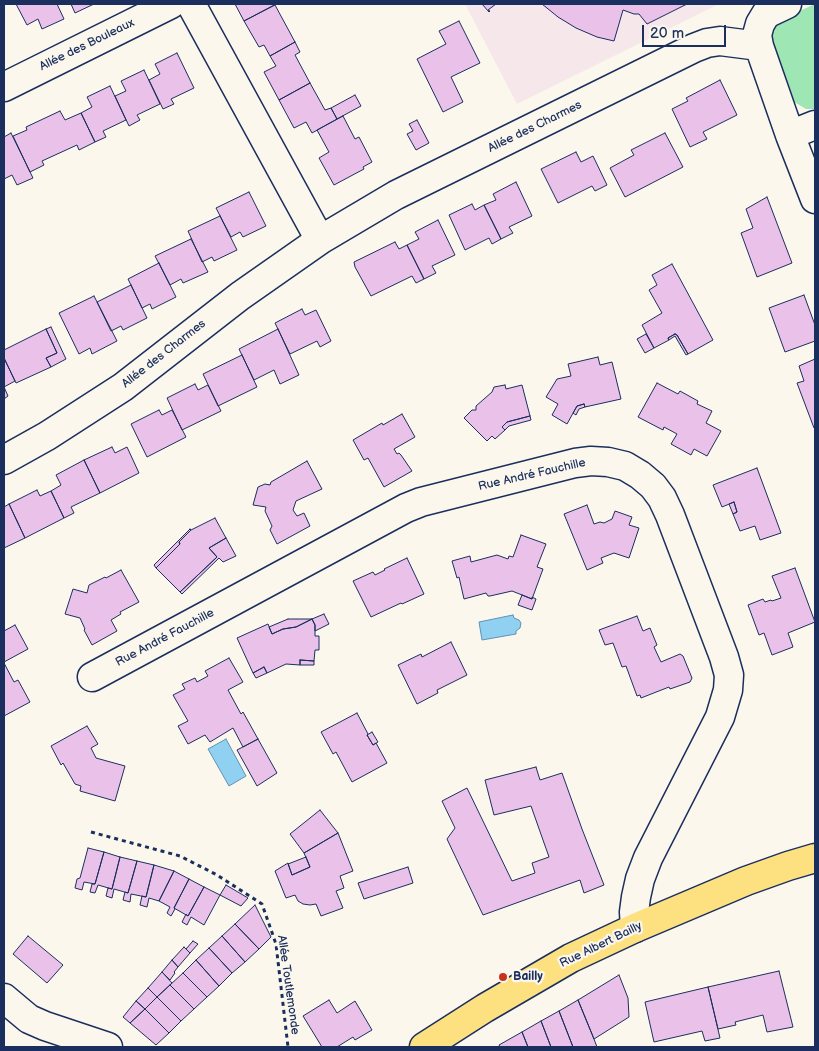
<!DOCTYPE html>
<meta charset="utf-8">
<style>
body{margin:0}
#map{position:relative;width:819px;height:1051px;overflow:hidden;background:#fbf7ec;font-family:"Balsamiq Sans",sans-serif}
canvas{display:block}
.frame{position:absolute;inset:0;border:5px solid #1b2f5e;pointer-events:none}
.scale{position:absolute;left:642px;top:25px;width:84px;height:22px;box-sizing:border-box;border:2px solid #1b2f5e;border-top:0;padding-left:6px;font-size:15px;line-height:18px;white-space:nowrap;color:#1b2f5e;-webkit-text-stroke:4px #fbf7ec;paint-order:stroke}
</style>
<div id="map">
<canvas width="819" height="1051"></canvas>
<div class="frame"></div>
<div class="scale">20 m</div>
</div>
<script>
const context = document.querySelector('canvas').getContext('2d');
context.lineJoin = 'round';
function paint(path, color) { context.fillStyle = color; context.fill(path, 'evenodd'); }
const shape = rows => new Path2D(rows.map(r => 'M' + r).join(''));
function trace(path, color, width, dash) { context.strokeStyle = color; context.lineWidth = width; context.lineCap = dash ? 'butt' : 'round'; context.setLineDash(dash || []); context.stroke(path); }
function drawText(font, color, halo, rows, align = 'center') {
  context.font = font + ' "Balsamiq Sans",sans-serif'; context.lineWidth = 4.5; context.setLineDash([]); context.textBaseline = 'middle'; context.strokeStyle = halo; context.fillStyle = color; for (const [text, x, y, turn = 0] of rows) {
    context.save(); context.translate(x, y); context.rotate((+turn || 0) * Math.PI / 180); context.textAlign = isNaN(turn) ? turn : align; if (halo) context.strokeText(text, 0, 0); context.fillText(text, 0, 0); context.restore();
  }
}
const built = shape([
 [465,4,719,4,517,104]
]);
const green = shape([
 [815,4,815,109,806,109,791,100,769,38,774,27,784,18]
]);
const water = shape([
 [513,615,514,618,519,620,521,623,520,628,516,631,516,634,482,640,479,622,513,615],
 [226,739,246,776,229,786,208,749,226,739]
]);
const building = shape([
 [16,4,57,4,64,19,42,29,38,19,27,25,16,4],
 [71,4,94,4,75,13,71,4],
 [235,4,276,4,244,21,235,4],
 [482,4,496,4,488,10,490,11,489,12,482,4],
 [542,4,687,4,647,24,639,14,634,14,623,10,614,41,597,37,576,28,558,17,542,4],
 [275,5,295,42,270,56,264,45,259,47,244,21,275,5],
 [459,21,480,63,451,77,463,102,443,112,417,59,446,44,439,31,459,21],
 [295,42,300,52,295,55,310,83,279,100,264,72,276,66,270,56,295,42],
 [177,53,194,88,171,99,174,104,163,109,149,80,160,74,155,64,177,53],
 [144,70,160,104,137,115,140,120,129,126,115,96,126,91,121,81,144,70],
 [720,80,737,115,703,132,707,139,690,147,672,109,688,101,686,98,720,80],
 [310,83,325,110,331,108,337,119,312,133,306,122,294,128,279,100,310,83],
 [110,86,126,120,103,131,106,137,95,142,81,113,92,107,87,97,110,86],
 [355,95,361,106,337,119,331,108,355,95],
 [60,111,65,120,81,113,95,142,79,150,77,145,42,161,44,165,30,172,13,136,27,130,26,127,60,111],
 [343,116,355,139,359,137,372,162,363,167,364,169,334,185,319,158,329,152,317,130,343,116],
 [417,120,429,143,416,150,407,134,413,131,409,124,417,120],
 [11,133,33,178,17,185,12,175,4,179,4,137,11,133],
 [665,133,683,167,625,197,610,168,634,155,631,150,665,133],
 [576,152,581,162,593,156,607,185,595,191,592,186,558,203,541,169,576,152],
 [516,182,532,216,509,227,513,233,501,239,484,205,496,200,493,194,516,182],
 [249,192,266,226,243,237,240,232,231,237,216,208,249,192],
 [767,197,792,263,757,277,741,233,753,228,746,209,767,197],
 [472,204,475,210,484,205,501,239,492,244,489,238,465,250,449,215,472,204],
 [220,216,237,250,214,261,212,257,202,262,188,231,220,216],
 [438,220,455,255,432,266,436,273,424,279,407,245,419,239,415,232,438,220],
 [191,239,208,272,183,283,181,279,170,285,155,256,191,239],
 [395,242,399,249,407,245,424,279,416,283,412,276,371,296,355,267,354,262,395,242],
 [159,263,176,297,152,309,150,304,142,308,128,279,159,263],
 [672,264,713,340,688,354,677,335,675,334,668,338,669,340,654,348,642,325,662,313,649,290,657,285,652,275,672,264],
 [131,285,147,318,123,330,121,326,111,331,97,302,131,285],
 [804,295,815,325,815,341,785,352,769,308,804,295],
 [94,296,117,341,92,354,90,348,79,354,59,313,94,296],
 [302,309,305,315,316,310,331,341,320,347,317,341,290,354,275,323,302,309],
 [51,327,66,359,51,367,46,358,57,353,46,329,51,327],
 [46,329,57,353,46,358,51,367,16,383,4,358,4,350,46,329],
 [278,329,299,375,280,384,274,370,254,380,239,349,278,329],
 [646,334,654,348,645,353,637,339,646,334],
 [675,334,677,335,688,354,686,355,675,336,669,340,668,338,675,334],
 [242,355,257,387,218,406,203,374,242,355],
 [598,357,600,365,612,362,621,399,585,407,584,404,577,406,567,424,552,415,558,404,546,397,557,379,571,376,568,364,598,357],
 [4,358,15,381,4,387,8,396,4,399,4,358],
 [815,359,815,427,814,428,797,383,804,381,799,366,815,359],
 [657,383,678,394,680,391,698,401,697,404,712,411,706,423,721,431,707,456,694,449,691,455,671,444,677,434,664,427,663,430,638,417,657,383],
 [195,384,198,390,208,385,221,411,182,430,167,398,195,384],
 [505,385,506,389,522,385,530,416,507,422,502,427,505,430,495,439,492,436,487,441,464,418,472,410,476,410,476,406,492,392,494,387,505,385],
 [584,404,585,407,579,409,576,415,573,413,577,406,584,404],
 [159,410,162,415,172,410,186,437,147,457,131,424,159,410],
 [402,414,415,437,394,449,397,454,399,453,401,455,412,471,384,487,368,458,364,460,353,440,382,423,383,425,402,414],
 [530,416,531,420,509,426,505,430,502,427,507,422,530,416],
 [112,447,115,453,127,447,139,473,100,493,84,460,112,447],
 [84,460,100,493,71,507,74,513,64,518,51,491,61,485,56,475,84,460],
 [307,461,322,489,296,501,293,510,297,516,304,513,310,526,277,544,270,530,272,526,265,511,266,507,253,505,258,487,265,484,270,485,271,482,307,461],
 [757,468,781,533,760,540,755,526,740,531,733,514,737,512,734,502,722,507,713,485,757,468],
 [37,490,40,496,51,491,64,518,25,538,9,504,37,490],
 [734,502,737,512,733,514,729,504,734,502],
 [9,504,25,538,4,548,4,507,9,504],
 [587,505,594,524,600,522,604,523,612,519,615,511,632,517,629,525,639,528,629,558,614,553,601,558,603,563,587,570,564,514,587,505],
 [215,518,226,538,209,548,217,557,180,592,156,568,180,544,179,542,191,530,215,518],
 [190,529,191,530,179,542,180,544,156,568,154,565,190,529],
 [521,535,546,544,537,567,543,569,532,599,512,591,490,596,488,596,486,593,464,599,459,577,457,578,452,561,470,556,471,562,497,555,508,559,509,556,513,557,521,535],
 [226,538,236,556,223,562,219,558,182,594,180,592,217,557,209,548,226,538],
 [407,558,424,594,402,604,401,603,371,617,353,581,373,572,375,575,385,570,384,569,407,558],
 [795,568,815,622,788,633,793,647,772,655,764,633,759,635,748,605,763,599,765,602,771,600,772,601,781,598,772,576,795,568],
 [121,570,139,602,120,612,121,614,111,620,117,631,92,645,84,630,85,629,80,618,65,614,73,589,87,593,89,585,105,577,106,578,121,570],
 [522,595,532,599,532,597,536,599,532,610,518,605,522,595],
 [324,614,329,624,315,631,315,625,312,619,324,614],
 [637,616,643,631,650,628,657,645,654,647,661,662,680,654,683,656,692,678,690,682,670,689,669,687,641,698,640,695,637,696,626,666,622,667,613,643,605,645,599,630,637,616],
 [288,619,312,619,296,627,283,629,272,634,269,627,288,619],
 [312,619,315,625,315,636,319,636,319,650,315,650,314,661,300,660,300,665,286,664,267,673,264,667,253,673,237,638,268,624,272,634,283,629,296,627,312,619],
 [15,625,28,649,4,662,4,631,15,625],
 [451,642,467,675,437,690,438,693,417,704,398,665,421,654,422,657,451,642],
 [229,658,243,682,228,690,241,714,243,712,258,739,243,747,233,728,210,742,205,735,188,744,178,726,188,721,173,695,185,689,182,684,195,678,197,682,208,676,205,671,229,658],
 [300,660,314,661,314,665,300,665,300,660],
 [4,663,14,682,18,680,30,702,4,716,4,663],
 [264,667,267,673,256,678,253,673,264,667],
 [357,713,368,734,367,735,373,745,376,743,387,763,352,782,336,752,333,754,321,732,357,713],
 [87,726,98,744,91,748,96,758,125,766,115,801,80,791,81,786,75,784,63,763,61,765,51,746,87,726],
 [372,732,378,742,373,745,367,735,372,732],
 [258,739,277,773,257,786,237,750,258,739],
 [536,767,540,780,562,773,582,829,604,885,584,893,580,880,483,915,447,839,455,828,442,801,467,788,512,881,535,873,532,863,549,857,531,806,494,815,485,780,536,767],
 [320,810,338,833,304,853,290,834,320,810],
 [338,833,353,871,340,876,344,888,336,891,343,908,321,916,316,904,310,905,303,904,298,901,295,895,286,898,275,871,288,863,292,875,310,867,304,853,338,833],
 [88,848,104,852,95,884,84,882,82,890,75,888,77,879,80,878,88,848],
 [104,852,120,857,112,889,98,885,95,893,90,892,92,884,95,884,104,852],
 [120,857,137,861,128,893,114,889,112,898,106,896,108,888,112,889,120,857],
 [306,857,310,867,292,875,288,864,306,857],
 [137,861,154,865,146,897,131,894,130,902,123,900,125,892,128,893,137,861],
 [154,865,174,871,159,901,149,898,147,907,140,905,142,896,146,897,154,865],
 [408,867,413,883,364,899,358,883,408,867],
 [174,871,189,879,174,908,175,909,171,916,167,913,170,907,159,901,174,871],
 [189,879,204,887,188,916,174,908,189,879],
 [226,885,248,898,241,906,220,895,226,885],
 [204,887,220,895,204,925,191,917,187,925,182,922,186,914,188,916,204,887],
 [255,905,271,937,259,949,235,924,255,905],
 [235,924,259,949,245,962,222,936,235,924],
 [28,936,63,965,47,983,13,954,28,936],
 [222,936,245,962,232,973,209,948,222,936],
 [193,941,198,944,190,953,186,949,193,941],
 [184,947,190,953,178,967,172,960,184,947],
 [209,948,232,973,219,986,196,960,209,948],
 [172,960,178,967,174,972,175,973,170,980,162,972,172,960],
 [196,960,219,986,207,997,183,973,196,960],
 [779,971,793,1027,767,1032,763,1015,735,1022,736,1025,718,1029,708,987,779,971],
 [162,972,172,983,157,997,148,988,162,972],
 [183,973,207,997,194,1009,170,985,183,973],
 [619,975,628,998,629,1017,594,1039,578,1000,619,975],
 [170,985,194,1009,181,1021,157,997,170,985],
 [708,987,720,1038,705,1041,702,1031,654,1042,645,1002,708,987],
 [148,988,157,997,145,1009,136,1001,148,988],
 [157,997,181,1021,169,1033,145,1009,157,997],
 [329,1000,337,1013,355,1001,372,1030,355,1040,353,1037,337,1047,322,1047,303,1016,329,1000],
 [578,1000,594,1039,597,1047,573,1047,559,1011,578,1000],
 [136,1001,145,1009,130,1023,123,1017,136,1001],
 [145,1009,169,1033,156,1045,130,1023,145,1009],
 [559,1011,573,1047,551,1047,541,1021,559,1011],
 [541,1021,551,1047,528,1047,522,1032,541,1021],
 [522,1032,528,1047,500,1047,499,1045,522,1032]
]);
const path = shape([
 [91,832,180,856,217,875,262,904,276,944,288,1047]
]);
const minor = shape([
 [787,4,766,14,760,24,757,35,759,46,790,135,815,199],
 [4,87,171,4],
 [790,135,815,125],
 [320,240,396,195,694,48,707,43,720,41,759,46],
 [4,460,47,436,123,387,240,296,320,240,191,4],
 [92,677,406,508,421,502,575,463,591,461,608,462,625,466,640,475,653,486,662,498,670,515,724,657,729,675,728,690,720,717,648,858,640,879,636,897,634,912,635,928],
 [4,998,29,1019,45,1026,108,1047]
]);
const major = shape([
 [424,1047,485,1008,571,958,635,928,746,881,788,866,815,858]
]);
const markers = [
 [503,977,5,"#c8321e"]
];
const streetNames = [
 ["Allée des Bouleaux",87,45,-26],
 ["Allée des Charmes",535,127,-26],
 ["Allée des Charmes",164,354,-38],
 ["Rue André Fauchille",532,475,-13],
 ["Rue André Fauchille",165,638,-28],
 ["Rue Albert Bailly",601,945,-26],
 ["Allée Toutlemonde",288,985,82]
];
const poiNames = [
 ["Bailly",513,977]
];
paint(built, '#f6e7eb');
paint(green, '#9ee6b4');
paint(water, '#90d1f1');
trace(water, '#6190b6', 1);
paint(building, '#eac1e9');
trace(building, '#1b2f5e', 1);
trace(minor, '#1b2f5e', 31);
trace(major, '#1b2f5e', 31);
trace(path, '#1b2f5e', 3, [4, 4]);
trace(minor, '#fbf7ec', 28);
trace(major, '#fde080', 28);
for (const [x, y, r, color] of markers) { const dot = new Path2D(); dot.arc(x, y, r, 0, 2 * Math.PI); context.fillStyle = color; context.fill(dot); trace(dot, '#fbf7ec', 2); }
drawText('12px', '#1b2f5e', '#fbf7ec', streetNames);
drawText('bold 12px', '#1b2f5e', '#fbf7ec', poiNames, 'left');
</script>
